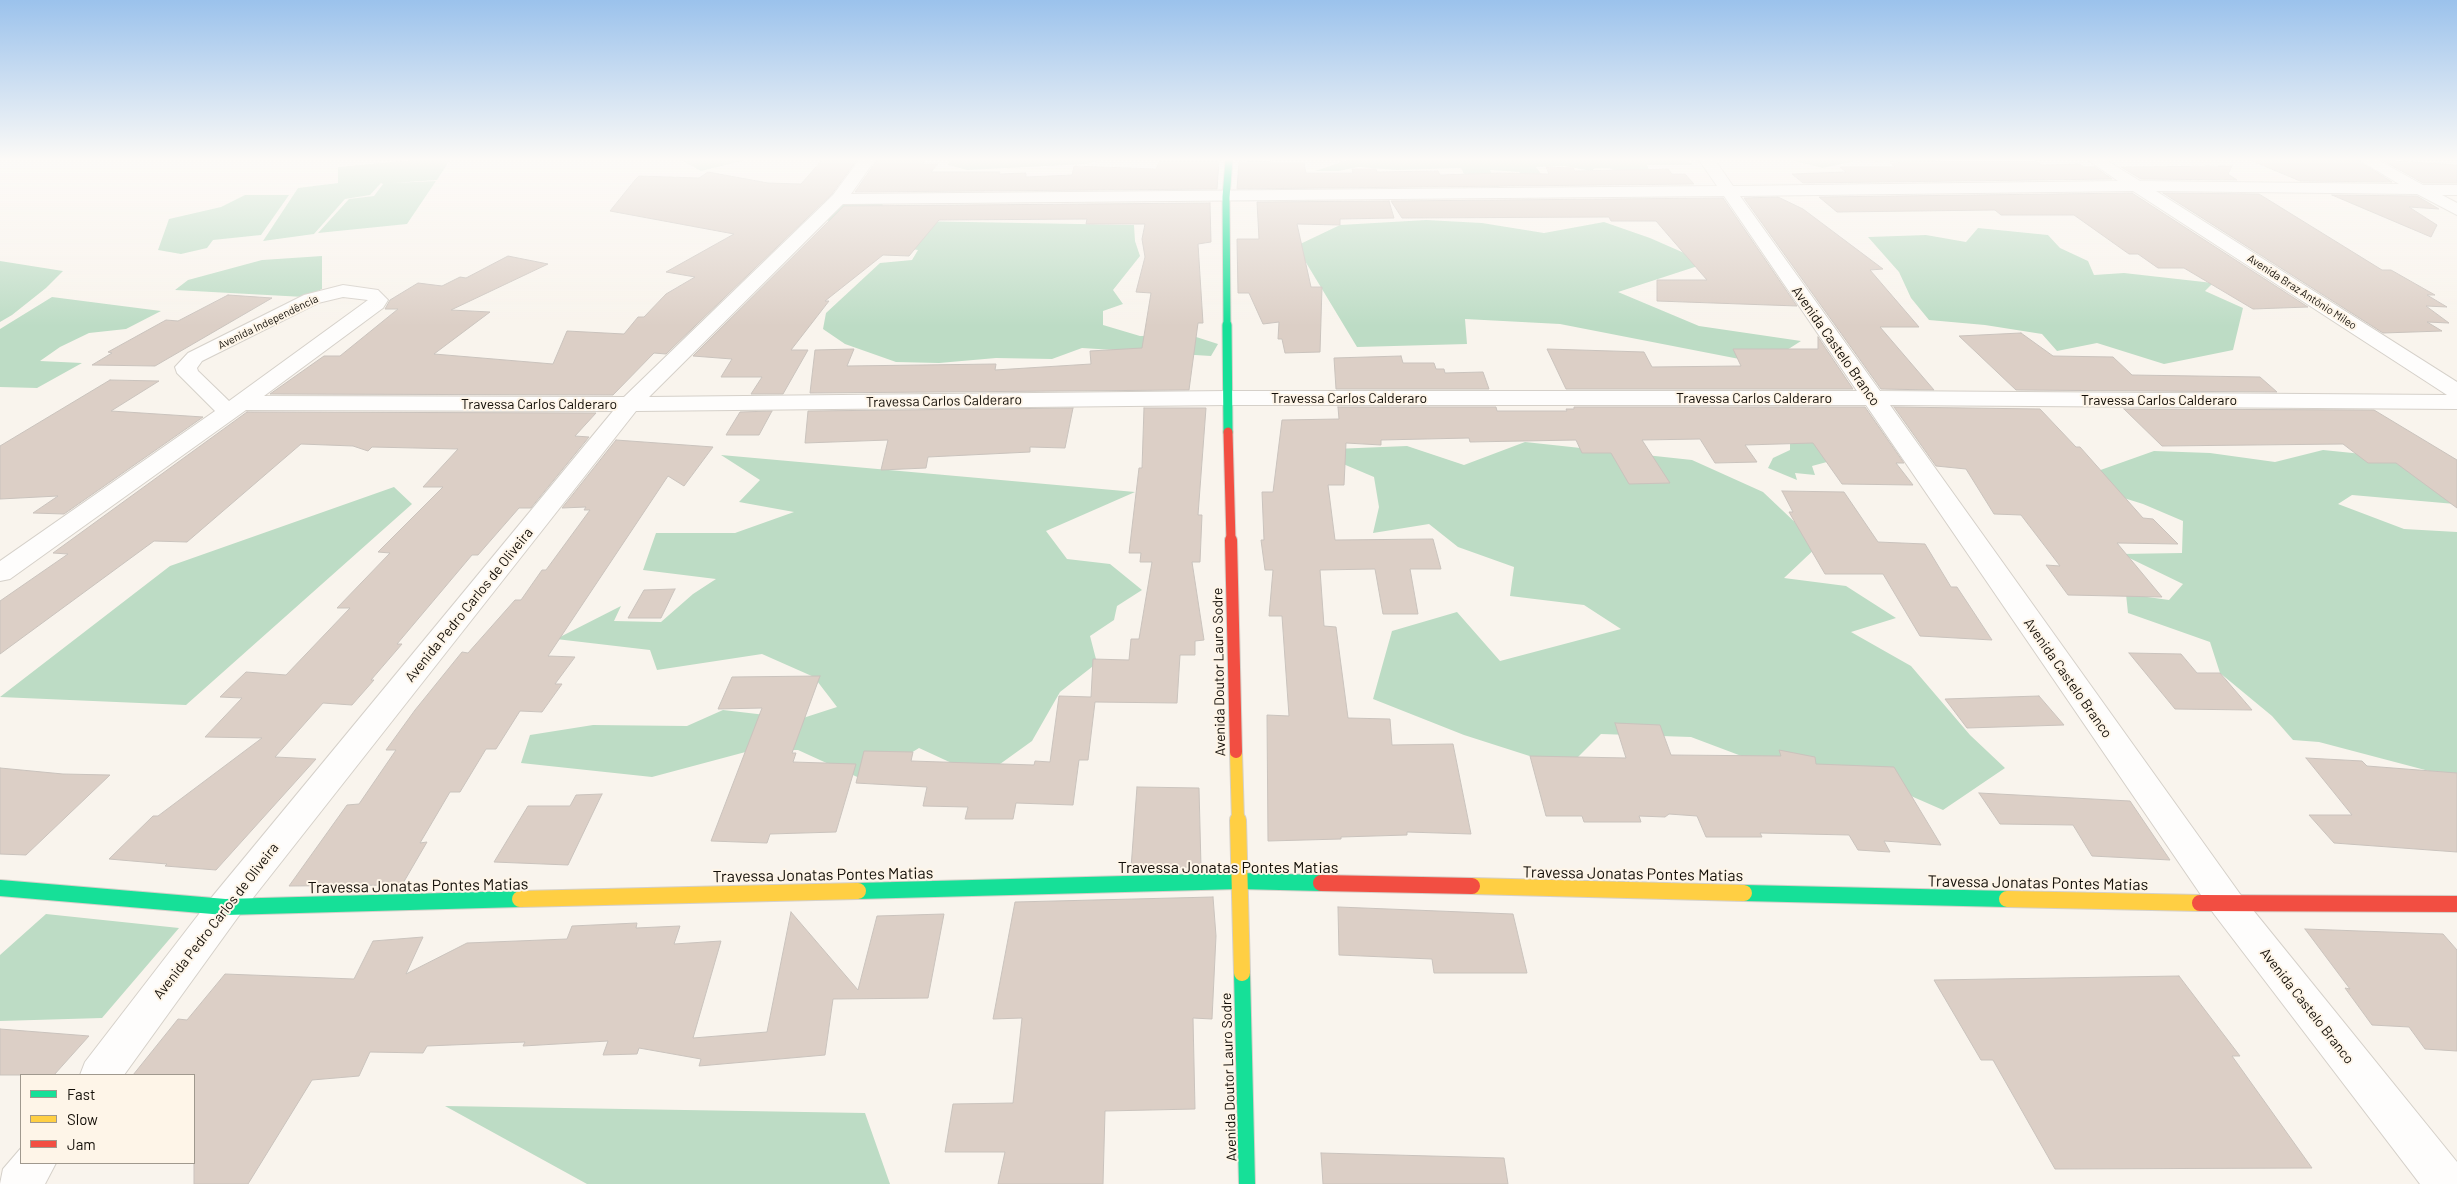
<!DOCTYPE html>
<meta charset="utf-8">
<style>
body{margin:0}
#map{position:relative;width:2457px;height:1184px;overflow:hidden;background:#f9f4ed;font-family:Barlow,sans-serif}
canvas{display:block}
.legend{position:absolute;left:20px;top:1074px;width:175px;height:90px;box-sizing:border-box;background:#fef5e8;border:1px solid #a0998e;margin:0;padding:6px 9px;list-style:none;font-size:15px;color:#130e07}
.legend li{display:flex;align-items:center;gap:10px;height:25px}
.legend b{width:25px;border:1px solid #a0998e}
</style>
<div id="map">
<canvas width="2457" height="1184"></canvas>
<ul class="legend">
<li><b style="height:6px;background:#16e098"></b>Fast</li>
<li><b style="height:6px;background:#ffcf43"></b>Slow</li>
<li><b style="height:6px;background:#f24e42"></b>Jam</li>
</ul>
</div>
<script>
const context = document.querySelector('canvas').getContext('2d');
context.lineJoin = 'round';
function paint(path, color) { context.fillStyle = color; context.fill(path, 'evenodd'); }
const shape = rows => new Path2D(rows.map(r => 'M' + r).join(''));
function trace(path, color, width, dash) { context.strokeStyle = color; context.lineWidth = width; context.lineCap = dash ? 'butt' : 'round'; context.setLineDash(dash || []); context.stroke(path); }
function drawText(font, color, halo, rows, align = 'center') {
  context.font = font + ' Barlow,sans-serif'; context.lineWidth = 4; context.setLineDash([]); context.textBaseline = 'middle'; context.strokeStyle = halo; context.fillStyle = color; for (const [text, x, y, turn = 0] of rows) {
    context.save(); context.translate(x, y); context.rotate((+turn || 0) * Math.PI / 180); context.textAlign = isNaN(turn) ? turn : align; if (halo) context.strokeText(text, 0, 0); context.fillText(text, 0, 0); context.restore();
  }
}
const forest = shape([
 [413,160,450,160,437,180,392,183,436,181,407,224,318,233,349,199,374,196,383,184,381,183,370,195,345,199,314,234,263,241,298,188,338,183,338,167],
 [681,160,746,160,701,171],
 [950,160,1103,160,1087,164,967,170,948,165],
 [1347,160,1687,160,1693,165,1647,165,1651,174,1624,174,1609,168,1595,168,1591,171,1565,166,1536,167,1546,181,1524,178,1519,172,1490,170,1499,187,1478,186,1464,174,1461,168,1396,170,1358,167,1339,171,1315,171],
 [1791,160,1937,160,1916,166,1898,162,1857,161,1822,168],
 [245,195,289,195,261,235,213,240,207,248,181,254,158,250,169,219,221,207],
 [881,198,883,207,913,221,1134,225,1135,241,1140,256,1113,290,1123,304,1103,311,1103,325,1140,336,1190,335,1218,344,1211,356,1082,348,1052,359,996,358,939,363,896,362,845,344,823,329,826,313,880,263,912,260,918,250,881,244,822,218,835,206],
 [1426,220,1482,223,1544,233,1604,222,1650,238,1707,263,1618,292,1699,326,1801,341,1765,364,1560,324,1465,319,1467,344,1357,347,1296,246,1340,225],
 [1978,228,2048,235,2060,248,2088,261,2094,275,2124,273,2213,283,2205,291,2243,308,2233,350,2164,364,2097,343,2057,351,2042,334,1985,325,1929,320,1911,298,1899,272,1868,237,1926,235,1966,242],
 [322,256,322,289,304,297,175,290,188,280,262,260],
 [0,261,63,271,46,288,12,315,0,322],
 [52,297,161,311,126,329,89,333,60,347,40,361,82,363,37,388,0,387,0,329],
 [1811,435,1838,459,1812,466,1815,475,1795,473,1797,480,1768,468,1773,458,1790,450,1790,444],
 [1525,442,1692,460,1763,492,1819,545,1784,578,1846,586,1896,618,1851,632,1911,666,1970,735,2005,768,1943,810,1879,782,1776,769,1691,737,1601,734,1567,768,1464,735,1373,699,1392,631,1457,612,1500,661,1621,629,1584,605,1510,596,1514,567,1458,547,1429,524,1373,533,1379,507,1374,477,1310,450,1407,446,1464,465],
 [2323,450,2392,457,2455,504,2352,495,2338,504,2404,529,2457,532,2457,774,2429,771,2319,742,2293,740,2272,716,2220,673,2210,642,2128,613,2126,594,2169,600,2183,584,2121,554,2182,553,2183,521,2143,504,2028,468,2092,473,2154,451,2210,453,2275,462],
 [721,455,1135,492,1046,531,1067,559,1110,564,1142,590,1117,606,1114,620,1090,636,1097,663,1060,692,1032,741,982,777,919,748,866,781,798,750,753,750,652,777,521,763,530,735,593,725,687,726,723,710,800,719,837,707,814,677,762,654,657,670,650,650,556,639,621,606,614,621,661,622,693,594,716,579,643,570,656,533,735,533,794,512,739,502,760,480],
 [394,487,412,504,186,705,0,697,170,566],
 [46,914,179,928,102,1018,0,1021,0,955],
 [445,1106,865,1113,890,1184,587,1184]
]);
const building = shape([
 [822,160,857,160,832,194,666,354,654,353,613,395,270,394,324,356,340,356,398,309,385,309,390,300,418,283,442,286,460,277,466,278,508,256,548,264,451,310,490,312,434,354,553,364,567,331,624,334,638,317,644,317,666,294,695,277,666,272,734,234,610,211,635,180,639,176,699,178,708,172,768,183,801,184,822,160],
 [877,160,925,160,923,164,938,164,931,172,1000,172,999,174,1026,173,1026,177,1072,175,1074,166,1156,169,1159,162,1219,162,1217,189,855,192,877,160],
 [2250,160,2357,160,2392,182,2300,181,2250,160],
 [2382,160,2457,165,2457,183,2423,183,2382,160],
 [1271,161,1271,163,1304,163,1306,173,1353,173,1352,169,1376,169,1377,172,1438,171,1440,175,1498,173,1549,174,1546,167,1573,168,1575,171,1668,169,1672,174,1685,174,1694,184,1237,189,1239,162,1271,161],
 [1939,161,2035,161,2042,165,2079,164,2085,167,2095,167,2112,179,1803,183,1792,174,1846,172,1840,167,1895,167,1890,163,1939,161],
 [2232,166,2228,174,2237,180,2141,179,2121,167,2232,166],
 [2132,193,2308,307,2253,309,2184,268,2158,268,2138,254,2129,254,2074,215,2001,215,1995,210,1837,212,1819,197,2132,193],
 [2163,193,2259,194,2382,270,2391,270,2435,295,2427,295,2447,307,2426,306,2449,323,2427,322,2442,331,2383,333,2163,193],
 [2332,195,2417,196,2439,209,2409,207,2437,225,2431,237,2332,195],
 [1778,197,1803,209,1883,269,1870,270,1919,327,1880,327,1934,390,1881,389,1744,198,1778,197],
 [1723,198,1797,306,1657,301,1657,280,1707,280,1656,221,1611,221,1609,217,1402,218,1391,201,1723,198],
 [1389,201,1394,218,1340,219,1340,225,1297,224,1311,287,1322,287,1320,352,1285,353,1282,339,1278,339,1279,322,1263,324,1249,293,1238,293,1237,239,1259,239,1257,202,1389,201],
 [1210,203,1211,242,1198,244,1203,323,1198,323,1189,390,810,393,815,350,854,349,847,366,996,364,995,370,1091,364,1090,351,1142,348,1151,293,1136,292,1145,257,1142,239,1145,224,1086,224,1087,219,939,220,909,256,883,255,825,301,829,301,791,350,808,350,783,394,751,394,762,377,721,377,732,359,693,356,844,206,1210,203],
 [228,295,272,298,155,366,92,365,112,353,108,352,166,320,178,321,228,295],
 [2021,333,2053,356,2113,357,2132,375,2260,377,2277,392,2016,390,1959,336,2021,333],
 [1818,337,1853,389,1566,389,1547,349,1644,352,1652,367,1741,366,1733,349,1818,349,1818,337],
 [1401,356,1403,363,1434,363,1436,369,1444,369,1445,373,1483,372,1489,389,1336,389,1334,358,1401,356],
 [110,380,159,381,111,411,203,417,64,514,33,513,58,496,0,499,0,446,110,380],
 [1338,407,1496,407,1497,411,1567,411,1566,409,1574,409,1574,407,1865,407,1904,463,1896,463,1913,485,1842,484,1813,443,1745,445,1757,462,1715,463,1700,439,1642,440,1670,483,1629,484,1611,453,1582,453,1576,440,1470,442,1469,438,1381,440,1381,445,1346,443,1344,485,1328,485,1335,540,1433,539,1441,569,1410,569,1418,614,1383,614,1375,569,1320,570,1324,626,1336,627,1348,718,1390,719,1392,745,1453,744,1471,834,1407,832,1407,835,1341,837,1341,839,1268,841,1267,715,1289,716,1282,616,1269,616,1273,570,1265,570,1261,540,1264,540,1262,492,1273,492,1282,420,1339,419,1338,407],
 [1894,407,2040,409,2076,447,2080,447,2143,518,2153,519,2178,544,2117,543,2162,597,2068,595,2046,565,2060,566,2021,515,1994,514,1966,469,1936,466,1894,407],
 [1073,408,1065,448,1030,447,1030,452,928,457,926,468,881,470,888,440,805,443,808,411,1073,408],
 [1144,408,1206,408,1198,515,1202,515,1200,562,1192,562,1204,640,1195,641,1195,655,1180,655,1177,703,1095,702,1088,760,1079,760,1073,805,1016,803,1013,819,965,819,968,807,923,806,927,787,856,783,864,751,913,752,911,761,1034,765,1035,761,1050,762,1059,696,1091,697,1093,659,1129,660,1131,639,1139,639,1152,562,1140,562,1141,553,1129,553,1139,468,1142,468,1144,408],
 [2124,409,2374,410,2457,460,2457,508,2396,463,2368,463,2343,444,2162,446,2124,409],
 [772,411,759,435,726,435,740,412,772,411],
 [247,412,596,413,575,436,589,437,531,508,519,508,478,555,472,555,397,644,402,644,371,680,374,680,352,705,323,703,275,757,316,759,216,870,165,866,167,864,109,859,153,816,158,816,262,738,205,737,242,698,220,697,246,672,286,675,350,608,337,608,390,553,378,552,443,487,423,487,458,449,372,447,368,451,353,446,301,444,187,542,154,541,0,654,0,601,68,554,53,553,247,412],
 [616,440,713,447,684,486,668,476,548,656,575,657,555,684,562,684,542,712,520,711,496,749,486,749,460,792,450,792,420,843,427,842,402,885,289,886,347,805,359,804,396,750,386,750,415,710,462,652,468,653,515,600,521,600,542,570,546,570,590,510,584,510,586,507,562,508,616,440],
 [1782,491,1844,492,1878,542,1925,544,1951,587,1957,587,1992,640,1920,636,1883,574,1825,574,1789,512,1793,512,1782,491],
 [675,589,661,618,628,618,644,590,675,589],
 [2129,653,2181,654,2197,673,2220,673,2252,710,2175,709,2129,653],
 [820,676,792,753,796,753,793,762,856,764,836,832,770,834,767,843,711,841,762,708,718,709,732,677,820,676],
 [2039,696,2064,725,1967,728,1945,699,2039,696],
 [1615,723,1660,725,1671,755,1781,756,1779,750,1815,757,1816,764,1894,767,1941,845,1884,841,1890,852,1858,850,1849,835,1760,833,1762,837,1706,837,1697,816,1669,814,1665,817,1639,816,1641,822,1584,822,1582,816,1546,816,1530,756,1626,758,1615,723],
 [2306,758,2362,761,2367,766,2457,773,2457,852,2334,843,2309,815,2352,815,2306,758],
 [0,768,63,774,110,775,26,855,0,854,0,768],
 [1137,787,1199,788,1201,867,1131,868,1137,787],
 [1979,793,2130,801,2170,860,2092,856,2073,825,2000,824,1979,793],
 [602,794,568,865,494,862,528,806,570,806,576,795,602,794],
 [1213,897,1216,936,1212,1019,1193,1018,1195,1109,1105,1111,1103,1184,998,1184,1005,1152,945,1152,953,1104,1013,1103,1022,1018,993,1019,1015,902,1213,897],
 [1338,907,1513,914,1527,973,1434,973,1432,959,1339,955,1338,907],
 [791,912,858,990,877,916,944,914,928,998,833,999,825,1055,699,1066,701,1059,639,1048,637,1054,603,1055,608,1041,523,1046,525,1042,427,1046,423,1053,370,1052,359,1076,312,1080,248,1184,194,1184,194,1075,133,1075,178,1019,187,1020,225,974,354,979,373,941,423,937,406,974,467,943,567,939,572,926,637,923,636,928,680,926,674,944,721,941,693,1038,767,1032,791,912],
 [2305,929,2443,934,2457,950,2457,1051,2425,1049,2409,1027,2372,1025,2345,988,2350,989,2305,929],
 [2179,976,2240,1056,2232,1056,2312,1168,2055,1169,1993,1060,1981,1060,1934,980,2179,976],
 [0,1029,89,1036,54,1075,0,1075,0,1029],
 [1321,1153,1504,1158,1508,1184,1323,1184,1321,1153]
]);
const street = shape([
 [859,160,875,160,851,194,1717,186,1699,160,1715,160,1733,186,2118,181,2088,160,2106,160,2140,181,2399,184,2359,160,2378,160,2423,185,2457,185,2457,195,2442,195,2457,203,2457,215,2417,194,2156,191,2457,382,2457,409,1890,405,2240,894,2457,1162,2457,1184,2420,1184,2214,914,1866,405,1227,405,636,411,238,917,124,1075,80,1075,85,1062,212,897,613,411,246,410,10,579,0,581,0,561,215,411,177,373,175,367,188,353,304,295,343,285,378,290,388,300,383,308,264,396,624,397,833,195,859,160],
 [2133,191,2447,395,1880,391,1740,196,2133,191],
 [1724,196,1857,391,1227,391,649,397,843,204,1724,196],
 [343,297,368,300,229,401,198,371,197,368,202,361,318,303,343,297],
 [21,1148,21,1163,56,1163,45,1184,0,1184,3,1169,21,1148]
]);
const fastFar2 = shape([
 [1227,326,1226,197,1229,160]
]);
const fastFar1 = shape([
 [1227,325,1228,432]
]);
const fast = shape([
 [0,888,225,907,520,899],
 [858,891,1239,881,1321,883],
 [1744,893,2007,899],
 [1242,973,1247,1184]
]);
const slowFar1 = shape([
 [1236,752,1238,821]
]);
const slow = shape([
 [1238,820,1242,973],
 [1472,886,1744,893],
 [520,899,858,891],
 [2007,899,2200,903]
]);
const jamFar2 = shape([
 [1228,432,1231,541]
]);
const jamFar1 = shape([
 [1231,540,1236,752]
]);
const jam = shape([
 [1321,883,1472,886],
 [2200,903,2457,904]
]);
const farStreetnames = [
 ["Avenida Braz Antônio Mileo",2302,292,33],
 ["Avenida Independência",268,322,-26]
];
const streetNames = [
 ["Avenida Castelo Branco",1836,346,55],
 ["Travessa Carlos Calderaro",1349,398],
 ["Travessa Carlos Calderaro",1754,398],
 ["Travessa Carlos Calderaro",2159,400],
 ["Travessa Carlos Calderaro",944,401,-1],
 ["Travessa Carlos Calderaro",539,404],
 ["Avenida Pedro Carlos de Oliveira",469,605,-51],
 ["Avenida Doutor Lauro Sodre",1219,672,-91],
 ["Avenida Castelo Branco",2068,678,55],
 ["Avenida Pedro Carlos de Oliveira",216,921,-52],
 ["Avenida Castelo Branco",2307,1006,52],
 ["Avenida Doutor Lauro Sodre",1229,1077,-92]
];
const nearStreetnames = [
 ["Travessa Jonatas Pontes Matias",1228,868],
 ["Travessa Jonatas Pontes Matias",1633,874,1],
 ["Travessa Jonatas Pontes Matias",823,875,-1],
 ["Travessa Jonatas Pontes Matias",2038,883,1],
 ["Travessa Jonatas Pontes Matias",418,886,-1]
];
paint(forest, '#bddcc5');
paint(building, '#dccfc6');
trace(building, '#cac3bd', 1);
trace(street, '#d5d0c9', 2);
trace(fastFar2, '#d5d0c9', 9);
trace(fastFar1, '#d5d0c9', 11);
trace(fast, '#d5d0c9', 18);
trace(slowFar1, '#d5d0c9', 14);
trace(slow, '#d5d0c9', 18);
trace(jamFar2, '#d5d0c9', 11);
trace(jamFar1, '#d5d0c9', 14);
trace(jam, '#d5d0c9', 18);
paint(street, '#fefdfc');
trace(fastFar2, '#16e098', 7);
trace(fastFar1, '#16e098', 9);
trace(fast, '#16e098', 16);
trace(slowFar1, '#ffcf43', 12);
trace(slow, '#ffcf43', 16);
trace(jamFar2, '#f24e42', 9);
trace(jamFar1, '#f24e42', 12);
trace(jam, '#f24e42', 16);
const sky = context.createLinearGradient(0, 0, 0, 326);
sky.addColorStop(0, '#9bc2ec');
sky.addColorStop(0.49, '#fcfaf7');
sky.addColorStop(1, '#fcfaf700');
context.fillStyle = sky;
context.fillRect(0, 0, 2457, 326);
drawText('11px', '#130e07', '#fef5e8', farStreetnames);
drawText('14px', '#130e07', '#fef5e8', streetNames);
drawText('16px', '#130e07', '#fef5e8', nearStreetnames);
</script>
